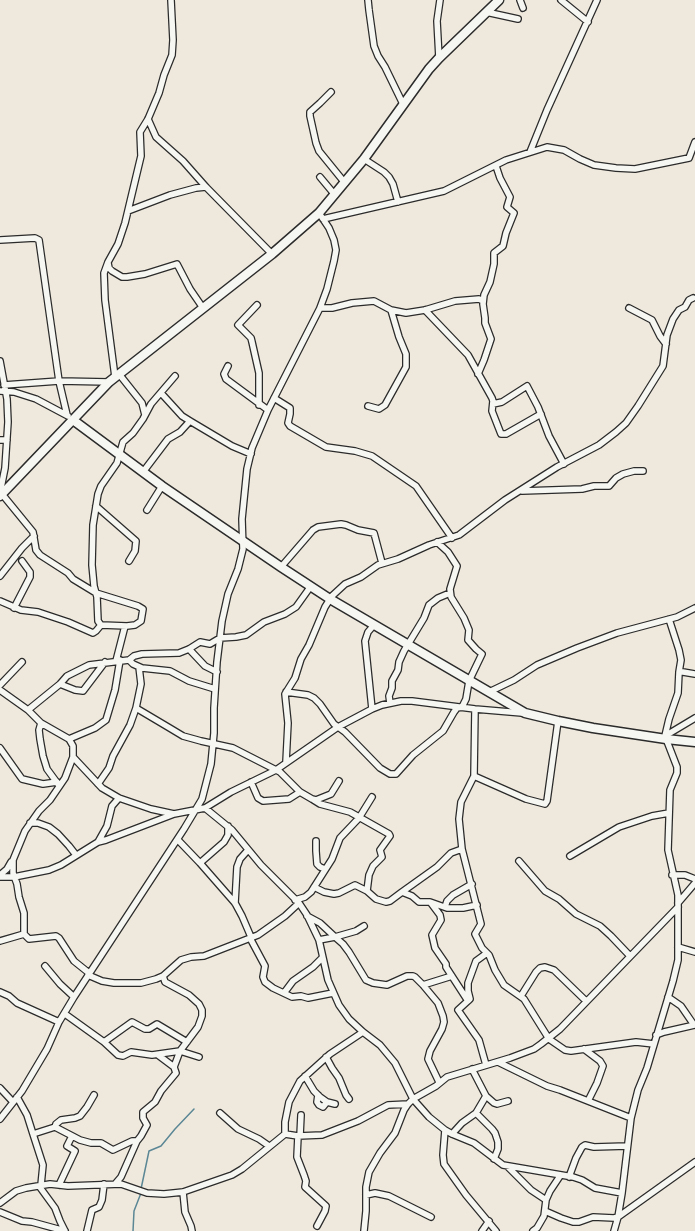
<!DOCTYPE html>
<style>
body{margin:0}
canvas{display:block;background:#efe9dd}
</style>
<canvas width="695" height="1231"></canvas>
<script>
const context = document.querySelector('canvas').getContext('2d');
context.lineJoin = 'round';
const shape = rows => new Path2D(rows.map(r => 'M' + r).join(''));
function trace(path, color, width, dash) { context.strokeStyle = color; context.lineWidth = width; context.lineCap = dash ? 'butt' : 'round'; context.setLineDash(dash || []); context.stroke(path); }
const stream = shape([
 [141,1189,149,1151,161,1146,175,1129,194,1109],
 [133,1231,134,1211,141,1193]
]);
const street = shape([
 [368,0,369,10,374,46,378,56,385,67,403,104],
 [520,0,523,8],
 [561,0,588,22],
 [486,12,518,19],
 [439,58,437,21,440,0],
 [331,92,320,103,310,112,310,116,316,143,319,151,345,183],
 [148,119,156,137,183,161,206,187,272,254],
 [530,152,547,110,597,0],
 [364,159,384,172,389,177,393,184,398,202],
 [320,177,335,195],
 [128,211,170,195,196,188,206,187],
 [323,219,444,191,506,160,547,147,564,150,580,159,594,165,616,168,635,169,689,158,695,142],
 [0,240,35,238,39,240,59,381,67,415],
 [108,263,109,268,112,271,122,277,127,277,145,274,177,264,190,289,203,308],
 [257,305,238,325,251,338,252,342,259,373,259,405],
 [320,308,332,308,352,303,374,301,391,310,406,313,425,310,455,301,479,299,483,301],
 [629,308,652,320,660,336,666,344],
 [425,310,468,355,492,398,493,401,492,411,501,434,506,434,541,414],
 [0,361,7,399,8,422,5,468,0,493],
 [228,366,224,374,226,379,268,410],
 [119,374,142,403,145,415],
 [478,374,484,360,491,339,485,323,485,318,483,304,484,295,490,282,494,264,494,253,503,246,506,233,514,213,507,207,510,197,500,178,496,166],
 [115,377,105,300,104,273,108,262,118,244,125,223,141,156,140,132,148,119,159,93,164,75,172,55,173,40,171,0],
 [4,385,59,381,109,382],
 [0,391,14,392,36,399,68,416],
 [161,393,182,416,190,421,232,446,251,454],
 [274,398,290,408,290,414,288,423,290,426,326,447,355,451,372,456,416,486,452,538],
 [493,404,502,402,527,386,538,407,549,436,564,464],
 [368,406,379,409,385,405,406,367,406,354,399,337,391,310],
 [0,440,7,440],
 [143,472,168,439,180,432,190,421],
 [522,491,582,489,594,486,609,486,616,478,623,474,634,471,643,471],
 [2,494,33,532,36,550,40,555,68,573,73,579,96,593,138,606,143,609,141,621,135,625,127,626,101,625],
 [96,506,136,541,135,551,129,561],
 [147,510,162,486],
 [281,567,313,530,318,527,341,524,346,525,358,530,374,533,382,563],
 [0,576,22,548,34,536],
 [0,601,21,610,38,612,68,622,93,633,96,631,101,625],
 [14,608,30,577,30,572,22,561],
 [101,625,98,621,97,597,94,586,92,565,93,525,98,494,101,486,117,463,123,442,133,433,143,419,151,404,175,376],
 [189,649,205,666,217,672],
 [129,660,133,664,142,668,170,671,189,681,215,689],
 [116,661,125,626],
 [139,667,141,684,136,708,168,727,183,736,201,741,233,748,280,772,300,792,312,799,316,800,331,794,339,781],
 [679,672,683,672,695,674],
 [60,684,75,690,83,691,105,662],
 [0,685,22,662],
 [0,690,28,710,41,723,69,739,73,746,73,757,102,788,119,798,151,809,174,814],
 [286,692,308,695,314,698,320,704,334,724,345,732,380,768,390,774,396,774,413,755,443,731,454,712,457,708,462,707,466,699,469,681,482,654,476,649,468,640,469,630,464,618,451,597,450,589,457,566,448,552,437,542],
 [489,692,514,680,537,665,577,648,617,633,677,617,695,608],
 [390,703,389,696,392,688,392,681,398,670,399,662,404,651,424,618,429,605,438,598,450,593],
 [372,709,365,641,368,632,374,625],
 [475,709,474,776,461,802,459,819,462,849,481,924,475,934,482,948,489,955,495,970,504,985,524,999,549,1039,565,1050,571,1051,636,1042,654,1044],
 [28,710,60,684,67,676,89,665,129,660,134,656,142,654,179,653,189,649,200,642,210,644,220,638,236,637,246,635,264,622,285,614,296,607,311,586],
 [41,723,39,730,40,739,43,756,47,769,58,784],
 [665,736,669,719,678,693,679,672,681,660,679,650,669,619],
 [69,739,95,728,106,720,115,690,120,660],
 [0,748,22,779,43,784,57,782],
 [286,762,288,723,285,694,295,678,301,659,309,645,325,607,332,596,345,584,361,577,378,565,398,559,429,545,459,535,505,500,557,467,599,445,616,432,626,423,638,406,663,366,667,335,673,319,679,310,685,307,689,300,693,298],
 [474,776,526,799,545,804,547,801,558,721],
 [251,782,258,798,263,801,289,799,300,792],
 [98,784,109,768,113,756,130,725,136,708],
 [312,799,320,804,350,812,389,834,390,836,380,850,382,857,373,866,369,875,367,891,376,899,386,902,390,901,402,892,412,896,419,902,430,902,447,908,463,908,477,905],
 [205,808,232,830,261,865,299,903,307,915,319,940,328,980,339,1005,349,1019,363,1032,380,1045,395,1063,413,1099,429,1117,445,1130,443,1155,444,1164,466,1195,496,1231],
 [30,823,38,823,49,827,58,834,69,846,76,855],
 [178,840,200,863,235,903,242,916,251,937],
 [316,841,316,851,317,864,320,867,325,869],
 [98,842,107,826,112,806,119,798],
 [570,856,619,827,652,816,669,813],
 [519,861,545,891,559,899,576,914,600,926,611,936,630,956],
 [200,863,224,842,228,835,228,826],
 [0,875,7,869,11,862],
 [672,875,685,875,695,879],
 [0,877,14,877,49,870,61,865,98,842,106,840,174,814,205,808,231,792,276,770,338,727,372,709,382,705,401,701,412,701,475,709,522,713],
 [314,887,324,892,334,894,339,893,355,885,367,891],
 [402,892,437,867,451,853,462,849],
 [295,900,305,897,311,892,332,859,340,838,359,818,372,797],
 [235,903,237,867,240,859,248,850],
 [431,903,440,915,441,920,432,935,435,948,446,964,446,967,468,1001],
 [678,903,695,883],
 [445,907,447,901,453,895,472,884],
 [307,916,320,923,335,937,356,931,364,926],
 [24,934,24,913,19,897,17,884,13,873,13,860,25,831,39,811,50,800,65,778,73,757],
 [250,938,265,966,263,977,265,982,273,988,292,997,301,996,308,998,333,993],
 [319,940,335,937,343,944,349,952,366,980,373,983,387,985,407,976,413,976,415,977,423,985,438,1003,443,1016,444,1022,442,1029,430,1051,428,1059,439,1082],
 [0,941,24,934,29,939,56,936,59,938,74,961,89,973],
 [678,947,695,952],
 [45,966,60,984,74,997],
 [88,975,102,981,114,983,141,983,156,979,163,976,181,960,191,957,204,956,258,935,285,916,299,903],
 [423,985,452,976],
 [0,992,9,996,17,1003,59,1022],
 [284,993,293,981,313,967,322,958],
 [521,996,536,972,540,968,545,967,554,970,586,1001],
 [668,997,681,1006,694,1025],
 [65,1014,104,1042,118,1055,123,1056,131,1052,152,1055,180,1051,199,1057],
 [656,1035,664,1032,695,1025],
 [104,1042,132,1022,145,1029,149,1029,157,1024,187,1042],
 [584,1049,600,1061,603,1066,597,1083,588,1101],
 [158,1055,174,1067],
 [326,1057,332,1068,339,1078,346,1095,349,1099],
 [498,1062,547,1086,560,1090,631,1118],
 [486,1065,479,1040,458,1010,470,999,468,991,468,983,476,961,487,953],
 [472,1069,486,1096,494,1103,497,1104,508,1101],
 [305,1076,314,1091,320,1097,327,1102,335,1104],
 [0,1088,13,1102],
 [318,1095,317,1102,319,1105,323,1107,327,1102],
 [17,1097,27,1115,33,1134],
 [220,1113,238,1129,259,1139,269,1146],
 [476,1113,492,1129,495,1133,498,1142,498,1149,494,1159],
 [0,1119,22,1091,47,1049,59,1022,74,997,184,829,202,799,211,764,214,733,214,708,217,662,222,621,228,594,238,569,243,549,242,519,247,469,252,448,268,410,320,308,327,289,334,261,336,250,334,240,329,228,319,213],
 [55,1127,80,1140,91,1143,101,1143,113,1150,132,1141,137,1141,141,1136,147,1125,143,1118,143,1112,155,1102,161,1091,176,1073,174,1067,180,1051,198,1027,202,1016,202,1010,199,1004,189,995,165,982,163,976],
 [445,1130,452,1134,474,1143,503,1165,573,1177,582,1180,595,1188,622,1193],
 [285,1134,285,1122,289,1102,300,1081,330,1054,363,1032],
 [452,1134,462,1123,476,1113,486,1096],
 [298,1136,297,1157,304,1175,306,1181,305,1187,326,1206,325,1211,317,1226],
 [300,1136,301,1115],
 [508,1167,531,1190,546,1200],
 [569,1177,576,1158,582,1147,585,1145,594,1147,627,1146],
 [115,1184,121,1177,137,1141],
 [41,1185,43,1165,33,1134,55,1127,56,1124,61,1120,75,1118,80,1116,87,1107,94,1095],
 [59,1185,75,1151,67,1146,72,1136],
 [39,1186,55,1208,60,1221,65,1231],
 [183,1192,185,1212,191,1226,192,1231],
 [366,1195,375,1193,389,1196,431,1217],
 [0,1203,16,1191,26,1188,50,1184,68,1186,121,1184,147,1193,164,1194,183,1192,232,1175,242,1169,285,1134,298,1136,322,1135,358,1121,388,1105,408,1104],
 [545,1211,561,1218,573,1222,579,1222,593,1217,614,1218,618,1217,695,1162],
 [0,1212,22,1221,32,1222,65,1231],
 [87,1231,92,1210,99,1207,102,1200,104,1184],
 [364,1231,366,1211,366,1187,369,1172,380,1153,395,1133,404,1110,408,1104,413,1099,436,1086,447,1077,510,1058,534,1049,541,1044,560,1029,678,907],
 [482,1231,489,1221],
 [533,1231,537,1228,544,1216,546,1200,550,1191,560,1176],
 [614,1231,618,1217,622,1193,631,1118,638,1090,647,1068,673,981,678,960,678,895,668,850,670,790,677,773,677,767,665,736,695,718]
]);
const secondary = shape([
 [73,420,162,486,281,567,330,599,525,713,558,721,593,728,666,739,695,742],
 [0,496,109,382,272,254,319,213,364,159,429,69,439,58,499,0]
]);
trace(stream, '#5b8795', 1.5);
trace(street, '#2b2b2b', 8);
trace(secondary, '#2b2b2b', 11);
trace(street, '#f6f6f2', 5.5);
trace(secondary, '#f6f6f2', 8);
</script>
